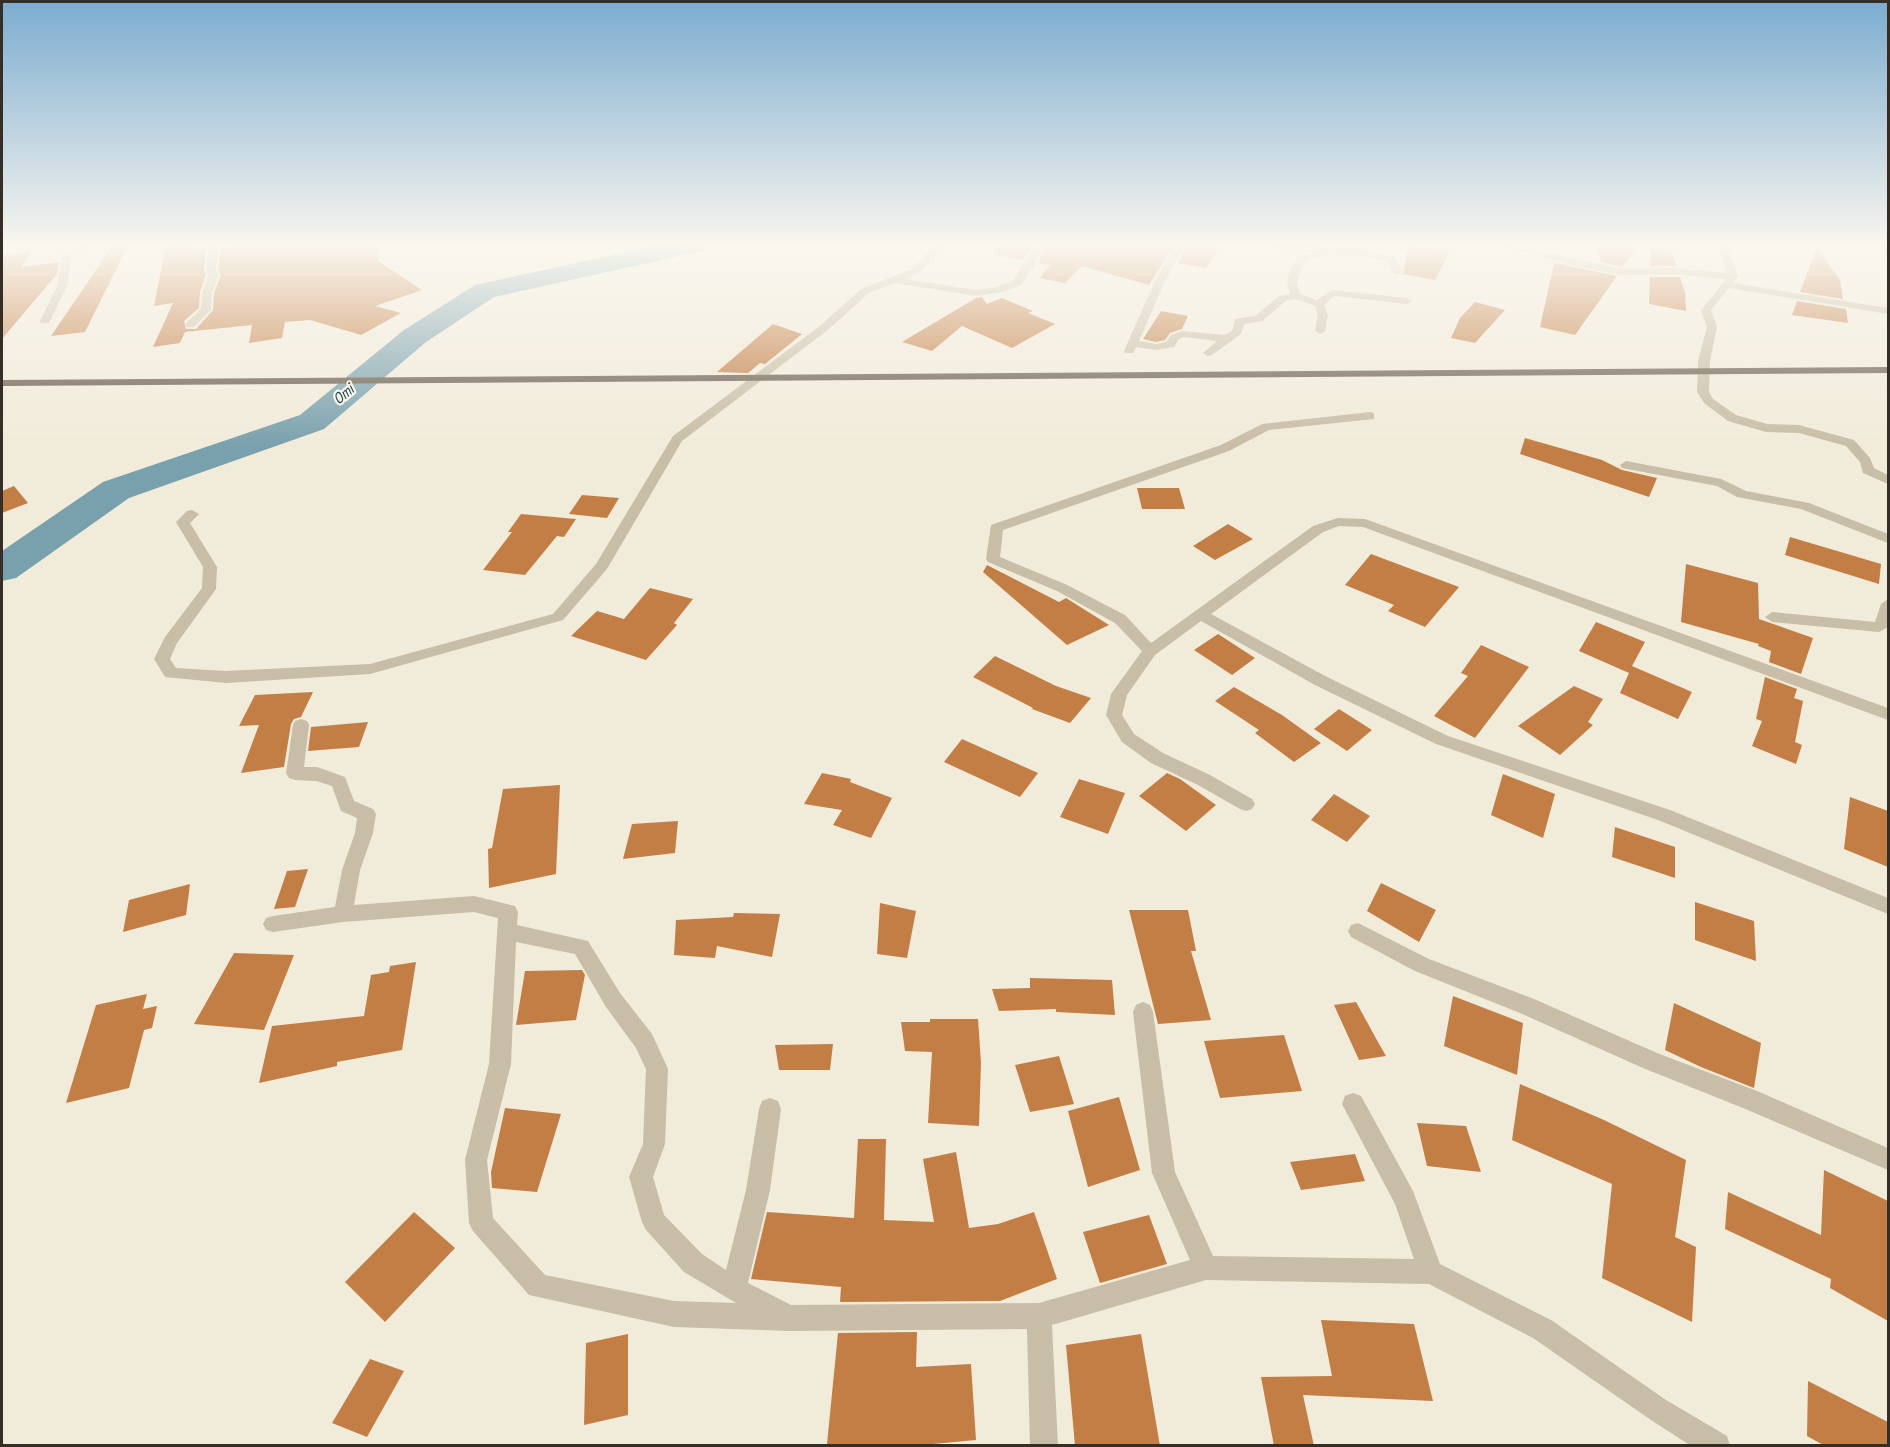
<!DOCTYPE html>
<style>
body{margin:0}
#map{position:relative;width:1890px;height:1447px;overflow:hidden;background:#f1ebda;font-family:"PT Sans Narrow",sans-serif}
canvas{display:block}
.frame{position:absolute;inset:0;border:3px solid #352e27;pointer-events:none}
</style>
<div id="map">
<canvas width="1890" height="1447"></canvas>
<div class="frame"></div>
</div>
<script>
const context = document.querySelector('canvas').getContext('2d');
context.lineJoin = 'round';
const shape = rows => new Path2D(rows.map(r => 'M' + r).join(''));
function paint(path, color) { context.fillStyle = color; context.fill(path, 'evenodd'); }
function drawText(font, color, halo, rows, align = 'center') {
  context.font = font + ' "PT Sans Narrow",sans-serif'; context.lineWidth = 4.5; context.setLineDash([]); context.textBaseline = 'middle'; context.strokeStyle = halo; context.fillStyle = color; for (const [text, x, y, turn = 0] of rows) {
    context.save(); context.translate(x, y); context.rotate((+turn || 0) * Math.PI / 180); context.textAlign = isNaN(turn) ? turn : align; if (halo) context.strokeText(text, 0, 0); context.fillText(text, 0, 0); context.restore();
  }
}
const river = shape([
 [659,245,706,245,702,251,693,253,494,297,426,342,324,429,129,498,16,578,2,581,2,551,103,482,300,415,404,330,475,285,659,245]
]);
const building = shape([
 [113,245,128,245,85,332,51,336],
 [166,245,193,245,191,251,206,249,204,270,206,274,200,292,199,308,184,321,186,329,196,329,213,310,214,293,221,275,218,269,221,248,247,245,377,245,378,261,422,290,375,306,401,313,361,335,310,320,285,322,282,338,249,343,252,325,185,332,180,343,153,347,173,303,154,306],
 [997,245,1033,245,1023,260,996,255],
 [1046,245,1174,245,1149,285,1082,266,1065,283,1039,278,1050,265,1038,263],
 [1187,245,1221,245,1206,268,1178,263],
 [1597,245,1623,245,1638,248,1622,267,1601,262],
 [1408,246,1450,251,1435,280,1403,274],
 [1817,248,1840,280,1843,299,1800,292],
 [1651,249,1672,252,1677,266,1650,266],
 [31,252,22,267,59,262,57,274,2,339,2,255],
 [1554,263,1617,276,1575,335,1540,327],
 [1650,277,1680,277,1685,292,1686,311,1649,304],
 [982,297,987,304,1002,298,1033,311,1028,313,1055,324,1012,348,962,326,932,351,902,342,976,298],
 [1797,301,1846,309,1848,323,1792,315],
 [1475,302,1505,310,1475,343,1451,338,1460,318],
 [1161,311,1188,316,1182,329,1170,333,1165,340,1156,342,1143,339],
 [773,324,802,334,765,364,760,363,748,373,717,372],
 [1525,438,1602,460,1622,470,1657,478,1649,497,1520,454],
 [14,486,28,503,2,513,2,491],
 [1137,488,1179,488,1185,509,1142,509],
 [582,495,619,498,607,518,569,514],
 [521,514,576,519,564,537,557,536,525,575,483,570,512,532,508,532],
 [1228,524,1253,539,1215,560,1193,546],
 [1790,537,1881,564,1879,584,1785,555],
 [1371,554,1459,587,1425,627,1388,611,1394,605,1345,585],
 [1686,564,1758,583,1759,619,1813,638,1801,674,1769,662,1771,651,1758,646,1759,644,1681,622],
 [987,565,1059,602,1066,598,1109,625,1067,645,983,572],
 [650,588,693,599,674,623,677,625,646,660,571,636,597,611,624,619],
 [1596,622,1645,642,1632,666,1692,692,1678,719,1620,693,1629,673,1579,651],
 [1218,634,1255,658,1232,675,1194,650],
 [1481,645,1529,667,1475,738,1434,716,1468,676,1461,673],
 [995,656,1056,686,1091,698,1070,723,1032,709,1033,708,973,677],
 [1765,677,1797,689,1794,698,1803,701,1795,742,1802,745,1796,764,1752,746,1762,721,1756,719],
 [1574,686,1603,699,1588,722,1593,725,1560,755,1518,726],
 [1234,687,1282,715,1321,743,1294,762,1255,733,1259,730,1215,701],
 [313,692,301,717,294,719,291,724,284,767,241,773,259,725,239,726,255,695],
 [1339,709,1372,730,1347,751,1314,729],
 [368,722,359,747,308,751,311,727],
 [962,739,1038,773,1020,797,944,762],
 [822,773,851,779,850,782,892,798,871,838,833,825,842,810,804,804],
 [1167,773,1180,779,1216,805,1186,831,1139,796],
 [1503,774,1555,794,1543,838,1491,815],
 [1079,779,1125,793,1108,834,1060,817],
 [560,785,556,874,489,888,488,849,492,848,503,789],
 [1334,794,1370,816,1347,842,1311,820],
 [1850,797,1888,811,1888,867,1844,849],
 [678,821,675,853,623,859,632,824],
 [1615,827,1675,847,1675,878,1612,857],
 [308,869,295,907,274,909,287,871],
 [1381,883,1436,910,1419,942,1367,911],
 [190,884,186,915,123,932,129,900],
 [1695,902,1754,921,1756,961,1695,940],
 [880,903,916,911,907,958,877,954],
 [1129,910,1188,910,1196,951,1191,951,1211,1020,1158,1024],
 [734,913,780,914,772,957,717,946,715,958,674,955,676,920,733,917],
 [234,953,294,955,264,1030,194,1024],
 [416,962,402,1050,337,1062,337,1066,259,1083,272,1026,364,1016,371,975,389,972,390,966],
 [582,970,585,975,576,1020,516,1025,525,971],
 [1030,978,1112,980,1115,1015,1056,1012,1056,1009,999,1011,992,989,1030,988],
 [147,994,143,1009,157,1006,152,1028,144,1030,129,1088,66,1103,96,1005],
 [1453,996,1523,1023,1517,1075,1444,1046],
 [1356,1002,1378,1042,1386,1056,1359,1060,1334,1005],
 [1674,1003,1761,1043,1754,1088,1701,1067,1665,1050],
 [930,1019,978,1019,981,1063,979,1126,928,1123,932,1052,905,1051,901,1022,930,1022],
 [1284,1035,1302,1091,1220,1098,1204,1041],
 [833,1044,830,1070,779,1070,775,1045],
 [1059,1056,1074,1104,1030,1112,1015,1065],
 [1520,1084,1604,1120,1686,1160,1675,1237,1696,1247,1692,1322,1602,1278,1612,1184,1512,1140],
 [1119,1097,1140,1170,1088,1187,1068,1111],
 [505,1108,561,1114,537,1192,492,1188,491,1172],
 [1417,1123,1466,1126,1481,1172,1427,1166],
 [858,1139,886,1139,884,1220,934,1222,923,1159,956,1152,969,1228,998,1224,1034,1212,1057,1279,1000,1301,840,1302,841,1287,751,1279,767,1212,854,1218],
 [1355,1154,1365,1181,1301,1190,1290,1162],
 [1824,1170,1888,1201,1888,1321,1830,1288,1831,1279,1725,1229,1728,1192,1821,1235],
 [414,1212,455,1248,385,1322,345,1282],
 [1149,1215,1167,1264,1100,1283,1083,1232],
 [1321,1320,1414,1324,1433,1401,1303,1395,1314,1446,1274,1446,1261,1377,1332,1376],
 [917,1332,916,1367,971,1364,976,1440,912,1446,827,1444,838,1333],
 [628,1334,628,1415,584,1425,586,1343],
 [1141,1334,1160,1446,1075,1446,1066,1345],
 [370,1359,404,1371,367,1437,332,1423],
 [1808,1381,1888,1422,1888,1446,1825,1446,1807,1436]
]);
const minor = shape([
 [80,245,91,245,72,256,67,286,49,323,41,323,40,321,57,286,62,255,80,245],
 [209,245,219,245,216,270,219,274,212,293,211,310,194,327,186,327,186,323,201,309,202,293,209,274,206,270,209,245],
 [936,245,949,245,937,251,930,262,918,273,906,279,976,290,996,287,1013,281,1035,245,1044,245,1034,266,1021,285,1002,292,976,296,895,283,869,293,829,329,682,441,607,569,563,620,370,674,226,683,165,677,154,659,165,637,202,588,203,567,176,522,187,511,192,510,199,514,190,523,217,567,216,589,177,643,170,659,176,668,226,671,370,664,553,614,596,564,673,436,821,325,861,289,912,269,923,258,930,247,936,245],
 [1176,245,1185,245,1164,283,1139,341,1156,344,1166,342,1171,335,1182,331,1225,335,1232,331,1235,319,1255,316,1279,296,1290,294,1287,283,1290,270,1298,257,1313,252,1272,248,1268,245,1320,245,1328,248,1357,249,1395,257,1402,272,1397,275,1392,272,1388,261,1357,255,1327,254,1305,261,1297,283,1300,294,1317,300,1332,290,1407,298,1412,301,1407,304,1334,296,1324,305,1328,315,1325,331,1320,334,1315,331,1318,315,1315,306,1295,299,1286,301,1262,321,1244,324,1241,334,1212,355,1208,356,1203,353,1217,341,1183,337,1179,339,1174,347,1156,350,1136,347,1133,353,1125,353,1124,351,1154,283,1176,245],
 [1496,245,1511,245,1622,269,1676,268,1727,273,1718,245,1727,245,1738,277,1733,283,1888,308,1888,314,1729,288,1711,310,1717,327,1710,361,1709,392,1713,399,1736,415,1767,424,1799,425,1854,440,1870,458,1874,468,1888,475,1888,484,1863,473,1860,462,1846,446,1799,433,1766,432,1728,421,1704,403,1697,392,1698,361,1707,327,1701,310,1726,279,1676,274,1622,275,1579,267,1496,245],
 [1878,245,1887,245,1888,253,1885,252,1878,245],
 [1370,412,1374,413,1374,419,1269,430,1229,451,1003,530,1000,557,1067,585,1125,615,1151,643,1313,526,1338,518,1365,519,1888,708,1888,720,1363,527,1339,526,1323,532,1211,614,1327,677,1448,736,1670,810,1888,898,1888,914,1658,820,1436,744,1315,685,1201,621,1155,655,1127,695,1122,715,1134,734,1163,753,1210,775,1252,799,1255,804,1252,809,1246,811,1240,809,1198,785,1151,763,1122,742,1106,715,1111,694,1142,651,1115,623,1057,591,988,562,986,559,991,525,1221,445,1262,424,1370,412],
 [1626,461,1721,479,1746,491,1809,503,1888,534,1888,543,1801,509,1737,497,1717,486,1622,468,1620,465,1626,461],
 [1888,599,1888,627,1879,632,1772,622,1765,617,1772,612,1875,622,1881,604,1888,599],
 [301,719,307,721,309,725,304,767,317,767,345,777,354,801,373,809,376,814,373,833,360,870,354,905,474,896,515,906,518,912,517,925,588,941,620,993,652,1034,668,1069,665,1144,653,1177,664,1215,702,1254,726,1270,746,1190,759,1109,762,1101,770,1098,778,1101,781,1109,770,1190,748,1283,791,1305,1039,1303,1190,1260,1152,1173,1133,1012,1136,1005,1143,1002,1150,1005,1153,1012,1175,1172,1213,1256,1414,1259,1395,1204,1342,1104,1345,1096,1353,1093,1361,1096,1413,1191,1440,1264,1551,1320,1666,1400,1727,1436,1730,1446,1691,1446,1648,1418,1533,1338,1429,1284,1206,1280,1052,1325,1058,1446,1030,1446,1027,1329,790,1331,674,1327,529,1295,473,1231,469,1223,465,1160,489,1064,498,918,474,912,343,922,273,932,266,930,263,924,266,918,273,916,335,907,342,870,355,833,357,818,341,811,332,786,316,781,295,780,289,778,286,773,293,725,295,721,301,719],
 [516,942,575,954,606,1007,636,1048,646,1069,643,1144,629,1177,642,1222,646,1230,684,1272,736,1303,674,1301,545,1275,493,1218,487,1160,511,1064,516,942],
 [1358,923,1429,959,1534,999,1657,1053,1757,1091,1888,1148,1888,1170,1743,1108,1643,1068,1520,1013,1415,971,1351,937,1348,931,1351,925,1358,923]
]);
const trunk = shape([
 [1888,367,1888,373,2,386,2,380,1888,367]
]);
const farWaternames = [
 ["Omi",344,395,-40]
];
paint(river, '#79a0ad');
paint(building, '#c37e45');
paint(minor, '#c8bda6');
paint(trunk, '#665a4b');
const sky = context.createLinearGradient(0, 0, 0, 447);
sky.addColorStop(0, '#7bacd0');
sky.addColorStop(0.55, '#f9f6ee');
sky.addColorStop(1, '#f9f6ee00');
context.fillStyle = sky;
context.fillRect(0, 0, 1890, 447);
drawText('italic 15px', '#1d4555', '#f9f4e6', farWaternames);
</script>
